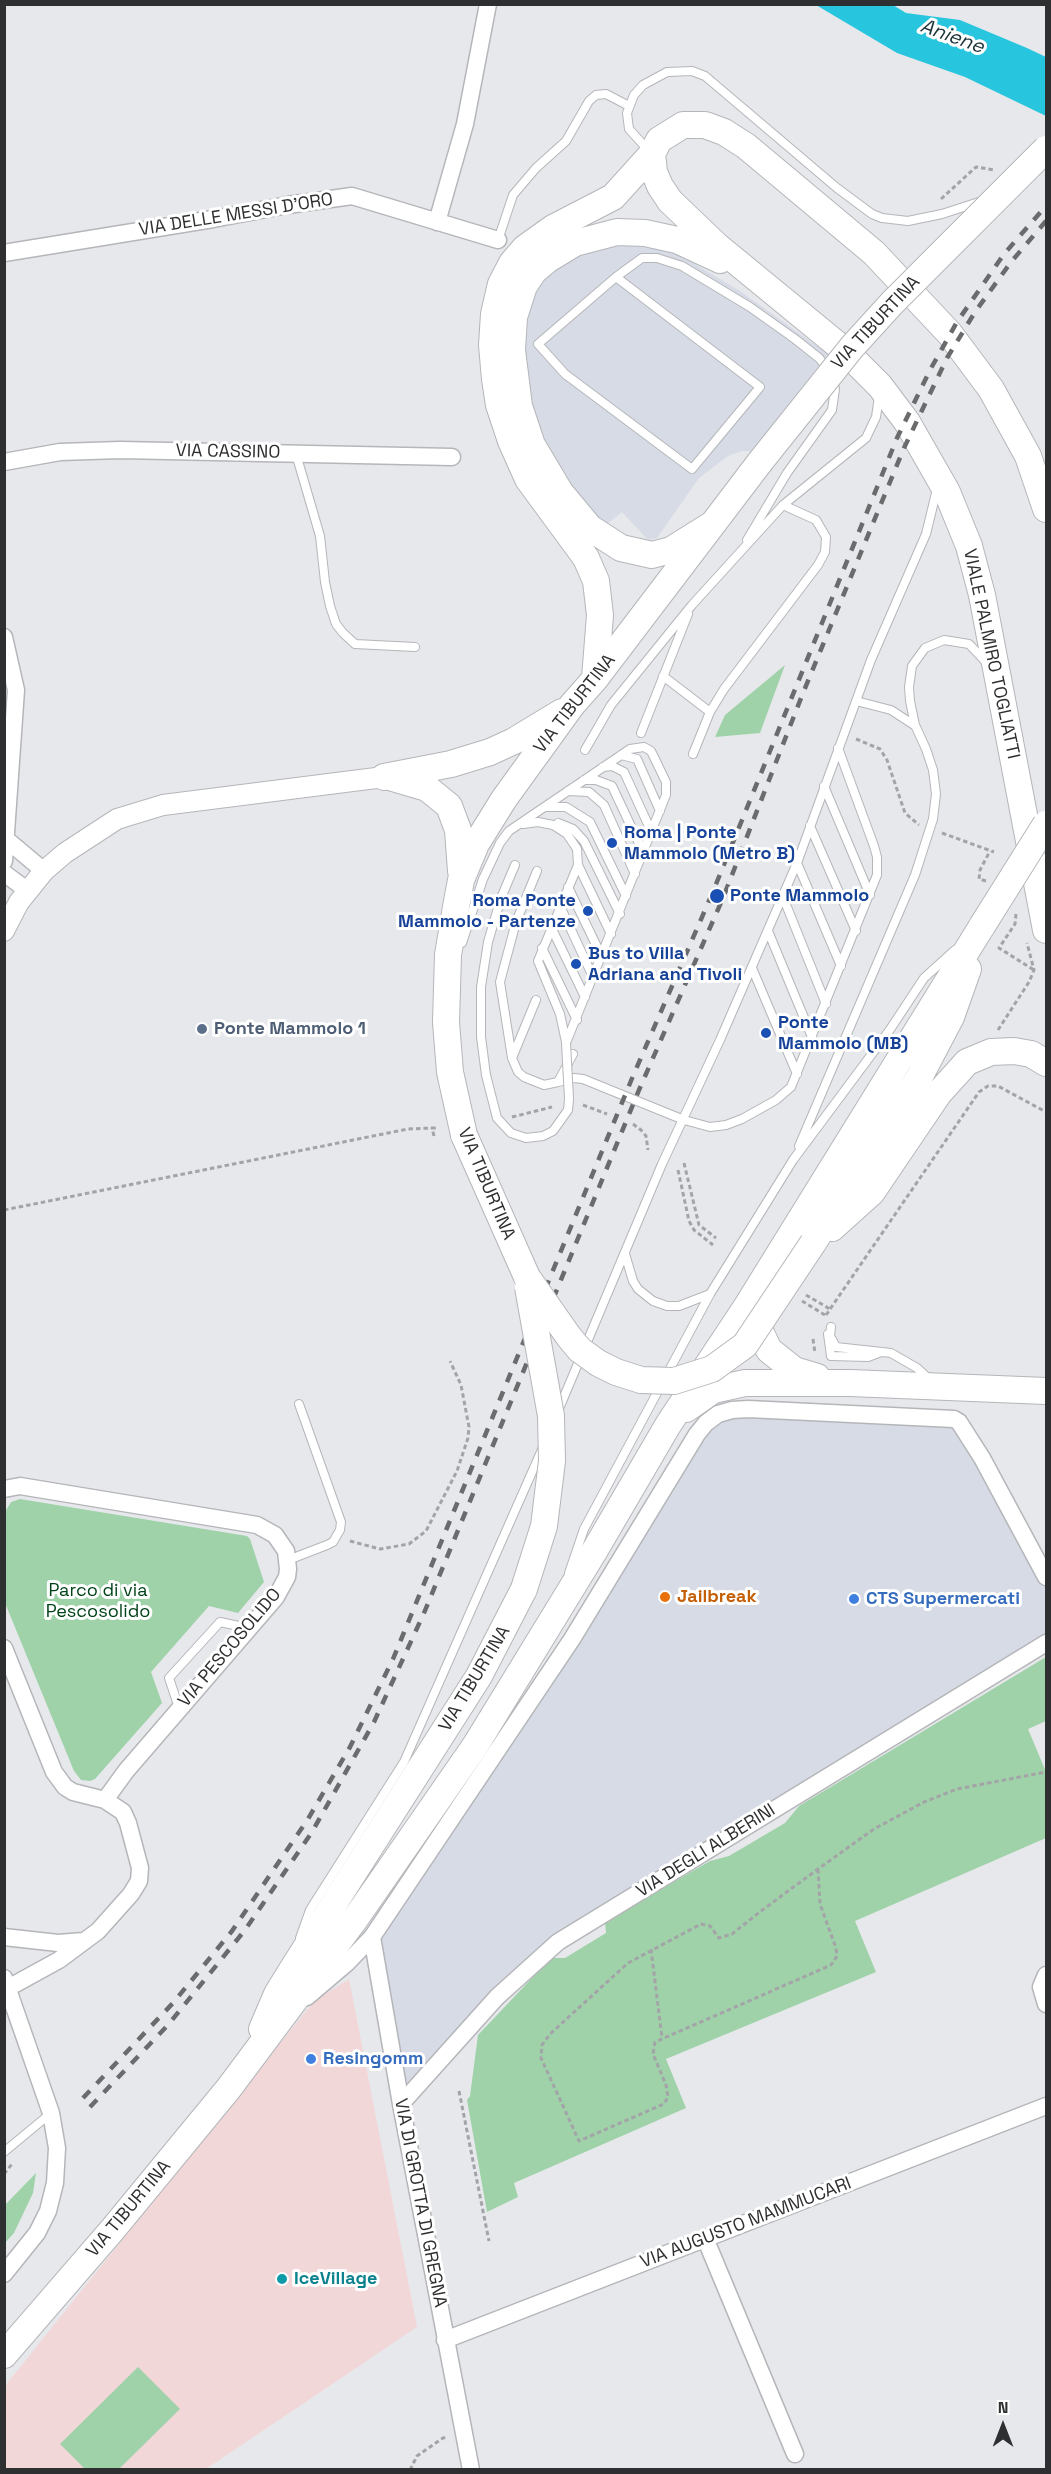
<!DOCTYPE html>
<style>
body{margin:0}
#map{position:relative;width:1051px;height:2474px;overflow:hidden;background:#e7e8ec;font-family:"Space Grotesk",sans-serif}
canvas{display:block}
.frame{position:absolute;inset:0;border:6px solid #2e2f30;pointer-events:none}
.north{position:absolute;left:973px;top:2396px;width:60px;height:60px;-webkit-text-stroke:4px #fff;paint-order:stroke;rotate:0deg;font-size:16px;font-weight:700;line-height:24px;text-align:center;color:#2e2f30}
.north::after{content:'';display:block;margin:auto;width:21px;height:27px;background:#2e2f30;clip-path:polygon(50% 0,100% 100%,50% 72%,0 100%)}
</style>
<div id="map">
<canvas width="1051" height="2474"></canvas>
<div class="frame"></div>
<div class="north">N</div>
</div>
<script>
const context = document.querySelector('canvas').getContext('2d');
context.lineJoin = 'round';
function paint(path, color) { context.fillStyle = color; context.fill(path, 'evenodd'); }
const shape = rows => new Path2D(rows.map(r => 'M' + r).join(''));
function trace(path, color, width, dash) { context.strokeStyle = color; context.lineWidth = width; context.lineCap = dash ? 'butt' : 'round'; context.setLineDash(dash || []); context.stroke(path); }
function drawText(font, color, halo, rows, align = 'center') {
  context.font = font + ' "Space Grotesk",sans-serif'; context.lineWidth = 6; context.setLineDash([]); context.textBaseline = 'middle'; context.strokeStyle = halo; context.fillStyle = color; for (const [text, x, y, turn = 0] of rows) {
    context.save(); context.translate(x, y); context.rotate((+turn || 0) * Math.PI / 180); context.textAlign = isNaN(turn) ? turn : align; if (halo) context.strokeText(text, 0, 0); context.fillText(text, 0, 0); context.restore();
  }
}
const commercial = shape([
 [349,1979,417,2327,206,2469,5,2469,4,2387,314,2001]
]);
const built = shape([
 [628,242,663,248,688,260,740,291,828,354,752,451,742,451,728,456,699,478,657,538,648,540,622,512,603,527,567,481,550,453,532,409,524,361,524,319,535,287,569,255],
 [718,1414,948,1417,1046,1577,1046,1643,558,1942,401,2104,372,1937]
]);
const green = shape([
 [785,665,760,733,715,737,725,715],
 [20,1499,247,1536,250,1539,264,1582,238,1613,209,1606,151,1672,162,1703,95,1779,90,1781,81,1780,74,1771,5,1603,5,1512,11,1502],
 [1046,1657,1046,1721,1028,1729,1046,1772,1046,1838,855,1921,876,1972,666,2059,686,2108,514,2183,518,2197,487,2212,467,2100,470,2096,478,2035,551,1958,565,1958,606,1933,605,1921,710,1861,729,1856,785,1823,799,1806],
 [36,2173,33,2193,14,2233,5,2243,5,2205],
 [138,2367,180,2409,119,2469,85,2469,60,2444]
]);
const water = shape([
 [816,5,893,5,906,13,960,20,1027,48,1046,57,1046,116,965,77,897,53]
]);
const path = shape([
 [941,199,976,167,994,170],
 [856,739,880,749,887,760,905,813,919,825],
 [942,833,994,852],
 [986,881,979,879,980,870,990,851],
 [753,898,765,902],
 [1016,914,1015,924,999,948,1034,970],
 [998,1030,1029,982,1034,970,1027,943],
 [583,1105,607,1114],
 [512,1117,552,1107],
 [633,1124,641,1130,646,1136,648,1150],
 [434,1136,432,1128,437,1128],
 [684,1163,699,1225,716,1238],
 [678,1170,689,1221,694,1230,713,1245],
 [4,1210,408,1129,432,1128],
 [806,1295,830,1309],
 [802,1301,825,1315],
 [826,1315,979,1092,988,1086,998,1086,1046,1112],
 [813,1339,815,1353],
 [350,1541,380,1549,409,1544,426,1531,457,1471,468,1438,469,1427,461,1385,450,1361],
 [818,1869,820,1904,836,1948,837,1956,831,1965,655,2042,653,2054,666,2085,668,2097,664,2104,579,2141,541,2058,542,2045,550,2034,628,1963,701,1924,710,1926,719,1938,732,1934,761,1911,818,1869,874,1829,924,1802,957,1789,1046,1772],
 [651,1949,662,2038],
 [459,2091,489,2241],
 [4,2174,12,2164],
 [410,2470,417,2456,443,2438,448,2437]
]);
const service = shape([
 [649,151,629,129,627,113,634,95,643,85,667,72,692,71,705,76,837,188,872,214,882,218,908,221,942,214,982,201],
 [498,240,513,195,536,168,566,141,589,101,596,95,606,94,629,106],
 [616,277,760,387,692,469,565,374,538,344,616,277],
 [616,277,642,258,657,258,682,266,750,307,795,339,819,358,832,374,835,389,832,410,787,473,747,540],
 [296,454,320,536,325,582,330,606,336,624,343,633,355,644,415,647],
 [663,676,710,712],
 [856,701,891,710,914,725],
 [641,733,688,614],
 [585,750,611,705,692,605,783,505,866,438,876,417,879,396],
 [693,754,710,712,724,689,818,565,825,552,826,537,816,520,783,505],
 [621,755,637,759,660,811],
 [603,767,612,766,624,772,652,833],
 [584,780,596,780,612,786,644,854],
 [824,786,870,895],
 [568,791,589,792,604,805,635,874],
 [546,807,566,807,590,822,626,896],
 [558,823,573,829,584,841,620,914],
 [523,824,538,822,553,825,567,834,577,849,578,865,538,961,560,1014,566,1042],
 [810,826,856,931],
 [797,863,841,966],
 [578,865,611,934],
 [537,871,516,922,500,982,512,1058,518,1072,524,1077,544,1085,558,1082,573,1054],
 [568,887,602,957],
 [783,897,826,1004],
 [560,906,593,977],
 [551,927,585,997],
 [768,931,812,1037],
 [462,943,483,879,500,843,509,831,630,749,644,747,651,751,666,782,666,795,566,1043],
 [542,948,577,1020],
 [752,968,797,1074],
 [481,1037,481,987,488,942,501,898,515,865],
 [512,1058,536,1000],
 [558,1082,574,1078,583,1079,684,1120,710,1127,726,1125,742,1119,776,1100,791,1087,877,875,877,857,874,846,838,748],
 [799,1146,915,875,933,819,936,794,933,770,926,749,915,725,910,701,909,687,912,666,925,648,944,640,969,644,986,662],
 [625,1254,633,1281,638,1289,653,1301,667,1306,679,1306,710,1294],
 [831,1327,830,1336,836,1347,891,1353,917,1368,930,1380],
 [828,1334,831,1356,868,1357,881,1352],
 [558,1411,662,1164,720,1040,797,863,871,660,926,534,937,489],
 [288,1560,327,1545,333,1542,340,1530,341,1522,299,1404],
 [569,1573,584,1529,710,1294,793,1160,889,1031,924,978,955,950],
 [179,1708,169,1678,220,1622,248,1628],
 [300,1938,310,1910,404,1762,544,1445],
 [4,2152,51,2113]
]);
const minor = shape([
 [437,222,465,124,488,4],
 [4,253,213,219,288,205,352,196,498,240],
 [4,462,60,452,120,450,452,457],
 [4,637,16,690,4,861],
 [7,840,44,871],
 [4,873,28,891],
 [4,1489,20,1486,257,1525,275,1535,286,1551,288,1569,287,1577,276,1597,126,1771,105,1800],
 [4,1648,54,1772,65,1787,73,1792,105,1800,123,1812,128,1823,140,1868,139,1881,131,1894,98,1931,59,1960,8,1988],
 [4,1937,58,1943,84,1941],
 [372,1937,401,2104,471,2470],
 [1046,1975,1041,1987,1046,2004],
 [4,1978,51,2113,57,2148,55,2183,48,2211,37,2233,4,2274],
 [307,1997,347,1963,372,1937,572,1639,697,1434,706,1423,718,1414,732,1410,748,1409,954,1419,959,1422,982,1458,1046,1577],
 [401,2104,497,1997,558,1942,1046,1643],
 [705,2238,795,2454],
 [445,2340,1046,2106]
]);
const tertiary = shape([
 [4,931,19,902,44,871,65,853,117,819,163,805,384,777]
]);
const primary = shape([
 [1046,509,1028,456,991,389,950,334,874,253,746,146,724,132,705,125,683,125,659,140,652,154,654,172,660,186,670,201,716,245,844,350,880,386,907,422,947,492,969,546,982,595,1046,930],
 [711,525,671,550,652,555,621,548,590,528,560,492,532,445,519,406,512,350,514,317,524,286,534,271,547,260,575,243,617,232,645,233,677,240,720,260],
 [595,678,600,615,596,581,586,558,528,479,511,441,499,405,495,379,492,345,494,314,501,284,512,263,525,248,553,228,613,197,652,154],
 [384,777,451,764,490,752,514,741,562,712],
 [393,778,427,788,449,806,458,830,461,871],
 [446,1022,448,955,456,907,461,880,476,844,504,799,572,705,595,679,760,462],
 [464,1135,527,1277],
 [832,1228,872,1192,939,1093,967,1062,991,1052,1014,1051,1031,1054,1046,1063],
 [813,1243,920,1076,951,1017,968,969],
 [757,1308,757,1325,769,1350,794,1370,817,1377],
 [686,1409,713,1390,745,1383,850,1383,1046,1391],
 [262,2029,277,1994,293,1968,479,1676,524,1589],
 [4,2355,113,2229,229,2088,353,1922,475,1746,595,1550,668,1425,745,1309,982,926]
]);
const rail = shape([
 [83,2098,173,2003,232,1931,308,1819,350,1747,393,1659,633,1076,712,894,897,438,930,370,957,322,1004,254,1046,206],
 [90,2107,168,2025,245,1930,312,1832,374,1722,424,1613,639,1090,723,898,803,693,904,448,947,358,975,312,1011,262,1046,221]
]);
const serviceBridge = shape([
 [481,1037,486,1075,497,1118,511,1133,526,1138,543,1136,553,1131,568,1110,569,1099,566,1043]
]);
const primaryBridge = shape([
 [760,462,852,347,892,303,1046,149],
 [982,926,1046,824],
 [446,1022,450,1072,464,1135],
 [527,1277,569,1337,580,1350,598,1363,616,1372,641,1380,674,1381,712,1369,745,1345,813,1243],
 [524,1589,544,1526,552,1461,551,1416,528,1287]
]);
const markers = [
 [612,843,6,"#1a4fb4"],
 [717,896,8,"#1a4fb4"],
 [588,911,6,"#1a4fb4"],
 [576,964,6,"#1a4fb4"],
 [202,1029,6,"#5c6f8a"],
 [766,1033,6,"#1a4fb4"],
 [665,1597,6,"#e8710a"],
 [854,1599,6,"#3f7fe0"],
 [311,2059,6,"#3f7fe0"],
 [282,2279,6,"#0f9aa8"]
];
const streetNames = [
 ["VIA DELLE MESSI D'ORO",236,215,-9],
 ["VIA TIBURTINA",876,323,-47],
 ["VIA CASSINO",228,452,1],
 ["VIALE PALMIRO TOGLIATTI",991,654,78],
 ["VIA TIBURTINA",575,704,-52],
 ["VIA TIBURTINA",486,1184,67],
 ["VIA PESCOSOLIDO",230,1648,-50],
 ["VIA TIBURTINA",475,1679,-59],
 ["VIA DEGLI ALBERINI",706,1851,-32],
 ["VIA DI GROTTA DI GREGNA",420,2203,79],
 ["VIA TIBURTINA",129,2209,-50],
 ["VIA AUGUSTO MAMMUCARI",746,2223,-21]
];
const transitNames = [
 ["Roma | Ponte",624,833],
 ["Mammolo (Metro B)",624,854],
 ["Ponte Mammolo",730,896],
 ["Roma Ponte",576,901,"right"],
 ["Mammolo - Partenze",576,922,"right"],
 ["Bus to Villa",588,954],
 ["Adriana and Tivoli",588,975],
 ["Ponte",778,1023],
 ["Mammolo (MB)",778,1044]
];
const serviceNames = [
 ["Ponte Mammolo 1",214,1029]
];
const parkNames = [
 ["Parco di via",98,1591],
 ["Pescosolido",98,1612]
];
const foodNames = [
 ["Jailbreak",677,1597]
];
const shopNames = [
 ["CTS Supermercati",866,1599],
 ["Resingomm",323,2059]
];
const cultureNames = [
 ["IceVillage",294,2279]
];
const waterNames = [
 ["Aniene",952,37,20]
];
paint(commercial, '#f2d7d9');
paint(built, '#d7dbe6');
paint(green, '#9fd2a8');
paint(water, '#28c6de');
trace(service, '#b4b6b9', 10);
trace(minor, '#b4b6b9', 19);
trace(tertiary, '#b4b6b9', 22);
trace(primary, '#b4b6b9', 28);
trace(path, '#a3a4a7', 3, [4.5, 3]);
trace(service, '#fff', 8);
trace(minor, '#fff', 16);
trace(tertiary, '#fff', 20);
trace(primary, '#fff', 26);
trace(rail, '#6a6b6d', 4.5, [10, 10]);
trace(serviceBridge, '#b4b6b9', 10, []);
trace(primaryBridge, '#b4b6b9', 28, []);
trace(serviceBridge, '#fff', 8);
trace(primaryBridge, '#fff', 26);
for (const [x, y, r, color] of markers) { const dot = new Path2D(); dot.arc(x, y, r, 0, 2 * Math.PI); context.fillStyle = color; context.fill(dot); trace(dot, '#fff', 2); }
drawText('18px', '#2e2f30', '#fff', streetNames);
drawText('bold 18px', '#164399', '#fff', transitNames, 'left');
drawText('bold 18px', '#4e5e75', '#fff', serviceNames, 'left');
drawText('18px', '#004319', '#fff', parkNames);
drawText('bold 18px', '#c56008', '#fff', foodNames, 'left');
drawText('bold 18px', '#366cbe', '#fff', shopNames, 'left');
drawText('bold 18px', '#0d838f', '#fff', cultureNames, 'left');
drawText('italic 20px', '#1c3439', '#fff', waterNames);
</script>
